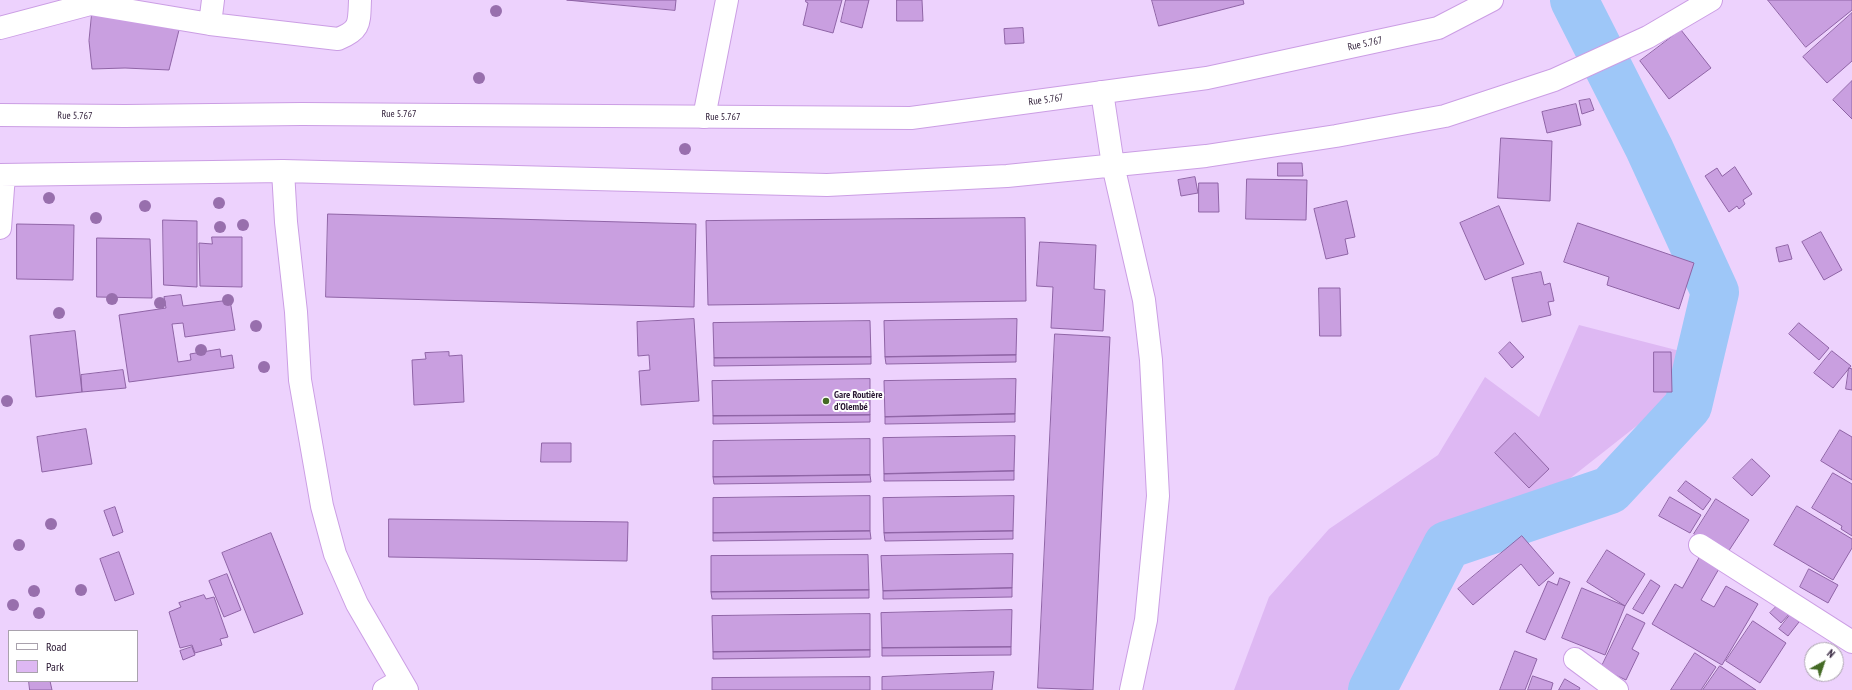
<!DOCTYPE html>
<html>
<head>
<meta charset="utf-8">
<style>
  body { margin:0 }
  #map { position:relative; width:1852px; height:690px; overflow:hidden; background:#edd2fd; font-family:"PT Sans Narrow",sans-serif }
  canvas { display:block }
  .legend { position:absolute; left:8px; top:630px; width:130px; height:52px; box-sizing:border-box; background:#fff; border:1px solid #a9a2ad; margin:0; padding:5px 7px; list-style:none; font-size:12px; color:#281631 }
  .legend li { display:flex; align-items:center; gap:8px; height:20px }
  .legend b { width:20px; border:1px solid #a9a2ad }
  .north { position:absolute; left:1804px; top:642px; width:40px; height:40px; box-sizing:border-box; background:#fff; border:1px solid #a9a2ad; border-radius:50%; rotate:40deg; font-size:11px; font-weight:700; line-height:16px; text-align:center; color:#281631 }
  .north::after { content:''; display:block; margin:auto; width:14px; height:18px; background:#446a25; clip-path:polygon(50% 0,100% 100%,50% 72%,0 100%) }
</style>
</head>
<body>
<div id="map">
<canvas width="1852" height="690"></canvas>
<ul class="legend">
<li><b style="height:5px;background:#fff"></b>Road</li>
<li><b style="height:11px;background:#deb8f3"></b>Park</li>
</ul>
<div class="north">N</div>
</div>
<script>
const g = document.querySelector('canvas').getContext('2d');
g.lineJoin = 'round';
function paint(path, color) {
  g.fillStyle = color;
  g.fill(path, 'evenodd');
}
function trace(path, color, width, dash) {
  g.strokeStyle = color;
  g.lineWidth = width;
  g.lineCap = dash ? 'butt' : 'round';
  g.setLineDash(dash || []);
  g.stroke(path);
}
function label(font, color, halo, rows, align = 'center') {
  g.font = font + ' "PT Sans Narrow",sans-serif';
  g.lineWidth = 4;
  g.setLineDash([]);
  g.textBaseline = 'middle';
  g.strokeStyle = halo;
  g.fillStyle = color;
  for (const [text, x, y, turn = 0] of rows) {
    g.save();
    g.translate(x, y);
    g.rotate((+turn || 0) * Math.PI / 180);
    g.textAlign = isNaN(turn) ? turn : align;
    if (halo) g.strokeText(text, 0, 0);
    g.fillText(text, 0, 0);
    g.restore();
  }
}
const green = new Path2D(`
  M 1579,325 L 1719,361 L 1398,614 L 1373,690 L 1234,690 L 1269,597 L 1329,529 L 1438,455 L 1485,377 L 1539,417 Z`);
const river = new Path2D(`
  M 1372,690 L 1447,545 L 1610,490 L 1688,406 L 1715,292 L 1649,148 L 1574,0`);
const building = new Path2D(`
  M 567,0 L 676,0 L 675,10 Z
  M 806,0 L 842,0 L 833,33 L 803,25 L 808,3 L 806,2 Z
  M 846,0 L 869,0 L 862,28 L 841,22 Z
  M 897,0 L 922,0 L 923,21 L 897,21 Z
  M 1152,0 L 1243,0 L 1244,4 L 1159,26 Z
  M 1768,0 L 1852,0 L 1852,10 L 1806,47 Z
  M 1852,13 L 1852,61 L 1827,83 L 1803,57 Z
  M 92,14 L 179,30 L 169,70 L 125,68 L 92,69 L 89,41 Z
  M 1023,28 L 1024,43 L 1005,44 L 1004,29 Z
  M 1681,30 L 1711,68 L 1669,99 L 1640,61 Z
  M 1852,81 L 1852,119 L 1833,100 Z
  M 1590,99 L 1594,110 L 1582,114 L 1579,101 Z
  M 1576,104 L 1581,125 L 1547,133 L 1542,112 Z
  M 1501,138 L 1552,141 L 1550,201 L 1498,198 Z
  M 1278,163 L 1302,163 L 1303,176 L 1278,176 Z
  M 1735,167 L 1752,194 L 1743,200 L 1745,204 L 1739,209 L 1737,206 L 1729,212 L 1705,176 L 1717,168 L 1722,176 Z
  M 1195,177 L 1198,193 L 1181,196 L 1178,180 Z
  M 1247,179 L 1307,180 L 1306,220 L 1246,219 Z
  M 1199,183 L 1218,183 L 1219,212 L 1199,212 Z
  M 1347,201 L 1355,237 L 1345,239 L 1348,254 L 1326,259 L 1314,209 Z
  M 1499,206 L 1524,264 L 1485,280 L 1460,223 Z
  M 328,214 L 696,224 L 694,307 L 326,297 Z
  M 1025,218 L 1026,301 L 708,305 L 706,221 Z
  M 163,220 L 197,221 L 197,287 L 164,285 Z
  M 1578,223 L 1694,263 L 1679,309 L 1607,285 L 1609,277 L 1564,262 Z
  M 17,224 L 74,225 L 73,280 L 17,279 Z
  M 1821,232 L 1842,270 L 1824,280 L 1802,242 Z
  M 212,237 L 242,237 L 242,287 L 200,286 L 199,243 L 212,244 Z
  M 97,238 L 150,239 L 152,298 L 97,297 Z
  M 1040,242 L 1096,245 L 1094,289 L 1105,290 L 1103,331 L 1051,328 L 1053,287 L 1037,286 Z
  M 1788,245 L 1792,259 L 1779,262 L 1776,248 Z
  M 1541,272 L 1544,285 L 1550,283 L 1554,301 L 1548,302 L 1551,315 L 1522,322 L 1512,278 Z
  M 1319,288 L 1340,288 L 1341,336 L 1320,336 Z
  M 181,295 L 183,306 L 230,300 L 235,330 L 185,337 L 183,323 L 172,324 L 178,362 L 191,360 L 190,354 L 220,349 L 221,357 L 232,355 L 234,368 L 129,382 L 119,315 L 166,308 L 164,297 Z
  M 694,319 L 699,401 L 641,405 L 639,371 L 650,370 L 649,355 L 638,356 L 637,322 Z
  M 1017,319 L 1016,355 L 885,357 L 884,321 Z
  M 870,321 L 871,357 L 714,358 L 713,323 Z
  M 1799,323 L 1829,348 L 1819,360 L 1789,334 Z
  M 75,331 L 82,392 L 36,397 L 30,336 Z
  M 1055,334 L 1110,337 L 1093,690 L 1038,688 Z
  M 1510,342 L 1524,357 L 1512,368 L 1499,353 Z
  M 1832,351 L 1851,366 L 1833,388 L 1814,373 Z
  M 449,352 L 449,356 L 462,355 L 464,402 L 414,405 L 412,360 L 426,359 L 425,353 Z
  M 1654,352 L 1671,352 L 1672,392 L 1654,392 Z
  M 1016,355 L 1016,362 L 886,364 L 885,357 Z
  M 871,357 L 871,364 L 714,366 L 714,358 Z
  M 1849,368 L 1852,369 L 1852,390 L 1846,389 Z
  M 123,370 L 126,388 L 82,392 L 81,375 Z
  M 870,379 L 870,415 L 713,416 L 712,381 Z
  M 1016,379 L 1015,414 L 885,417 L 884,381 Z
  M 1015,414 L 1015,422 L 885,424 L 885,417 Z
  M 870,415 L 870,422 L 713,424 L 713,416 Z
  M 86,429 L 92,464 L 42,472 L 37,437 Z
  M 1840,430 L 1852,437 L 1852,480 L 1821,461 Z
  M 1515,433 L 1549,469 L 1529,488 L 1495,453 Z
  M 1015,436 L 1014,471 L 884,474 L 883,438 Z
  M 870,439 L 870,475 L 713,477 L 713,441 Z
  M 542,443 L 571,443 L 571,462 L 541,462 Z
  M 1752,459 L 1770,476 L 1752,496 L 1733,478 Z
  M 1014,471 L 1014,480 L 884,481 L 884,474 Z
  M 1833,473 L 1852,484 L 1852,536 L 1841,529 L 1842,526 L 1812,508 Z
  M 870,475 L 871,482 L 714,484 L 713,477 Z
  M 1686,481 L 1711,499 L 1703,510 L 1678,491 Z
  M 870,496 L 870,531 L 713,533 L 713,498 Z
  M 1014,496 L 1013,531 L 884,533 L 883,498 Z
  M 1670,497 L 1701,515 L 1690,533 L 1659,516 Z
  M 1716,499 L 1749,520 L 1726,555 L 1694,534 Z
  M 1797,506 L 1852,539 L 1852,548 L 1833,580 L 1774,545 Z
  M 115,507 L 123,532 L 113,536 L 104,511 Z
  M 389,519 L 628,522 L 627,561 L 389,557 Z
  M 870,531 L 871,539 L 713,541 L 713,533 Z
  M 1013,531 L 1013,539 L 885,541 L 884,533 Z
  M 271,533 L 303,614 L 254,633 L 222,553 Z
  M 1522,536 L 1554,573 L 1539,586 L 1521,564 L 1473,605 L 1458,589 Z
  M 1607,550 L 1645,574 L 1625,606 L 1587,582 Z
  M 119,552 L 134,594 L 115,601 L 100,559 Z
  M 1013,554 L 1012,588 L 883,591 L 881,556 Z
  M 868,555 L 869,590 L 711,592 L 711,556 Z
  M 1701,555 L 1720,567 L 1701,600 L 1714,607 L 1726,586 L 1758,604 L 1722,665 L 1652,624 L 1675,584 L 1682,588 Z
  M 1809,569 L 1838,585 L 1828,603 L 1800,587 Z
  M 227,574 L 241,610 L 224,617 L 209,581 Z
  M 1560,578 L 1570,582 L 1545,640 L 1526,632 L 1548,581 L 1557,585 Z
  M 1651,580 L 1660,586 L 1643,614 L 1633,609 Z
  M 1012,588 L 1012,597 L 883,599 L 883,591 Z
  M 1582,588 L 1625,606 L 1605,655 L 1562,638 Z
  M 869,590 L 869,598 L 712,599 L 711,592 Z
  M 204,595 L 206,599 L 214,597 L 228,637 L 220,639 L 222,645 L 195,653 L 192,645 L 180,648 L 169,612 L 181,607 L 179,603 Z
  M 1781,602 L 1791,612 L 1781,623 L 1770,613 Z
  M 1012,610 L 1011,647 L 882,648 L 881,613 Z
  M 870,614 L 870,650 L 713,652 L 712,616 Z
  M 1627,614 L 1645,623 L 1632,649 L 1639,653 L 1626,680 L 1601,668 Z
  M 1790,615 L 1799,622 L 1788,636 L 1779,629 Z
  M 1753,621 L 1786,643 L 1760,683 L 1726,661 Z
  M 192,647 L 195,655 L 183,660 L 180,651 Z
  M 1011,647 L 1011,655 L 882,656 L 882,648 Z
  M 870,650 L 870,657 L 713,659 L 713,652 Z
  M 1515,651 L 1537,659 L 1525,690 L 1500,690 Z
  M 1695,653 L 1716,667 L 1701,690 L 1671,690 Z
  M 1720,666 L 1756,690 L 1703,690 Z
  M 994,672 L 992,690 L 882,690 L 882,677 Z
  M 1533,676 L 1553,683 L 1551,690 L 1528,690 Z
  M 870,677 L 870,690 L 712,690 L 712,678 Z
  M 1565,679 L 1580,688 L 1579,690 L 1559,690 Z
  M 29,681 L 50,681 L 52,690 L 30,690 Z`);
const street = new Path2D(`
  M 210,24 L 213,0
  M 0,28 L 90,4 L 210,24 L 338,39 C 361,30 359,23 360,0
  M 1102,92 L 1113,165 L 1144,300 L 1151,360 L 1158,496 L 1146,620 L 1131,690
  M 704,117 L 727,0
  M 283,171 L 827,185 L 1007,176 L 1206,156 L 1336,136 L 1445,116 L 1554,80 L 1648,37 L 1711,0
  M 0,175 L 283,171 L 286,222 L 296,312 L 300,380 L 322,506 L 335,554 L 357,604 L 407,690
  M 0,228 L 4,175
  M 1700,545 L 1852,642
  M 1575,659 L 1617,690
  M 384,690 L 401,680`);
const highway = new Path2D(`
  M 0,115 L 125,116 L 302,114 L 911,118 L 1207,78 L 1438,28 L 1492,0`);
const trees = [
  [496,11],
  [479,78],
  [685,149],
  [49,198],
  [219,203],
  [145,206],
  [96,218],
  [243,225],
  [220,227],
  [112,299],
  [228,300],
  [160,303],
  [59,313],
  [256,326],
  [201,350],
  [264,367],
  [7,401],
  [51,524],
  [19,545],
  [81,590],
  [34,591],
  [13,605],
  [39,613]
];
const markers = [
  [826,401,4,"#446a25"]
];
const streetNames = [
  ["Rue 5.767",1365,44,-12],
  ["Rue 5.767",1046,100,-8],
  ["Rue 5.767",399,114],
  ["Rue 5.767",75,116,1],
  ["Rue 5.767",723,117]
];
const poiNames = [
  ["Gare Routière",834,395],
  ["d'Olembé",834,407]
];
paint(green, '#deb8f3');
trace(river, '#9ec7f8', 48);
paint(building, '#c99fe0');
trace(building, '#8f64a6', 1);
trace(street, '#cb9ee4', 24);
trace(highway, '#cb9ee4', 24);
trace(street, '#fff', 22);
trace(highway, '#fff', 22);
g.fillStyle = '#986fad';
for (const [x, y] of trees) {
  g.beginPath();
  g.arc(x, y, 6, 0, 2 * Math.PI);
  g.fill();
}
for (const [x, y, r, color] of markers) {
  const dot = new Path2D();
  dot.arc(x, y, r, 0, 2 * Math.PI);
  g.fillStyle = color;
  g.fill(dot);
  trace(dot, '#fff', 1.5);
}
label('10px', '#281631', '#fff', streetNames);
label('bold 10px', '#281631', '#fff', poiNames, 'left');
</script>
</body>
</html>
